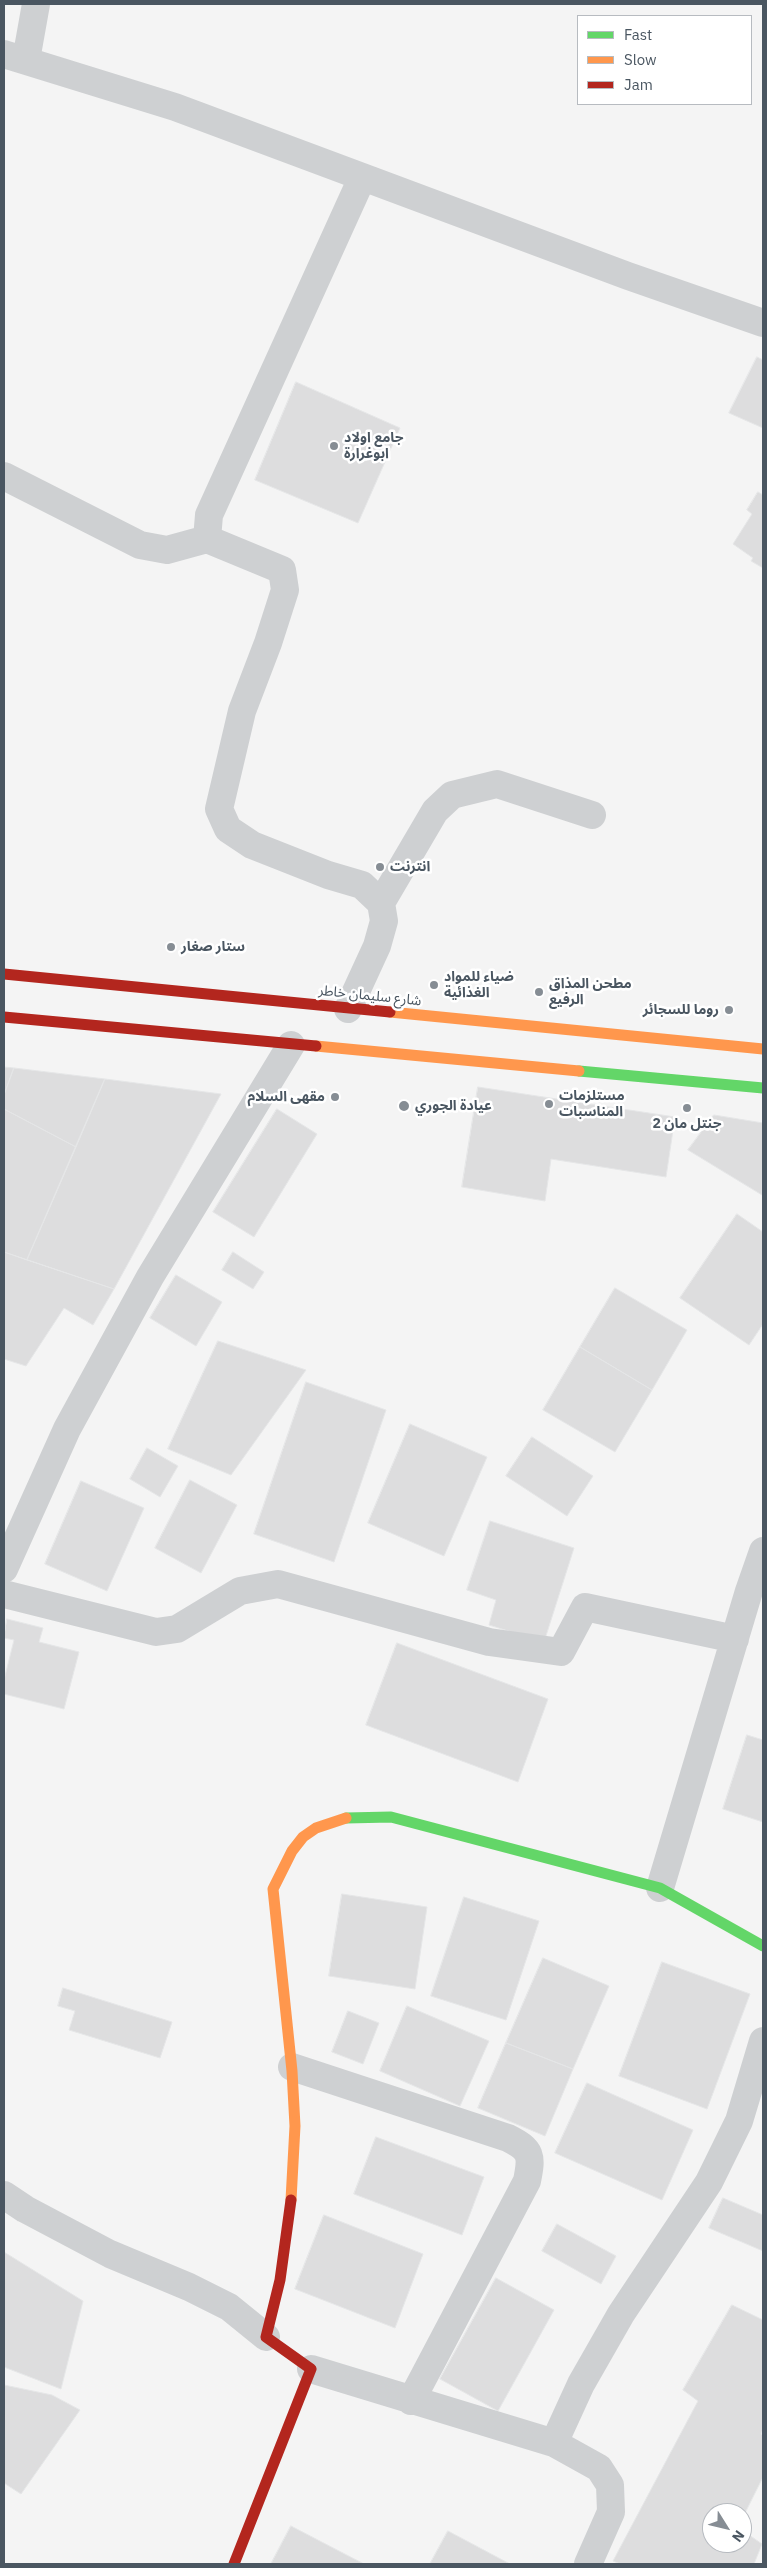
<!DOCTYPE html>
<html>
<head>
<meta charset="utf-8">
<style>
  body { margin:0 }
  #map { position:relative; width:767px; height:2568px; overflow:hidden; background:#f4f4f4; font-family:"IBM Plex Sans",sans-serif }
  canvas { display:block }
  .frame { position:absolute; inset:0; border:5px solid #4a5661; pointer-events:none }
  .legend { position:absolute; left:577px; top:15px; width:175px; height:90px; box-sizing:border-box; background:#fff; border:1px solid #b7bbc0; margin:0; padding:6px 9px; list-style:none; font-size:15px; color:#4a5661 }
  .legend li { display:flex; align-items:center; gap:10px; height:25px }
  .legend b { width:25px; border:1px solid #b7bbc0 }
  .north { position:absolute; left:702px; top:2503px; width:50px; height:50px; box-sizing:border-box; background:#fff; border:1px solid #b7bbc0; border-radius:50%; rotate:126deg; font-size:14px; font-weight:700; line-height:20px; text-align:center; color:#4a5661 }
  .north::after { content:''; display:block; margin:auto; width:18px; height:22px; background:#868d94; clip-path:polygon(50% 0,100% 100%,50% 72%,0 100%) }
</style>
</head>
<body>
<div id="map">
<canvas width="767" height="2568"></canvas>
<div class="frame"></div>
<ul class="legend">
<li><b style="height:6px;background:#63d668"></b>Fast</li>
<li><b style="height:6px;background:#ff974d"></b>Slow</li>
<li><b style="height:6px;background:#b3261e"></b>Jam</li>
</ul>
<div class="north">N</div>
</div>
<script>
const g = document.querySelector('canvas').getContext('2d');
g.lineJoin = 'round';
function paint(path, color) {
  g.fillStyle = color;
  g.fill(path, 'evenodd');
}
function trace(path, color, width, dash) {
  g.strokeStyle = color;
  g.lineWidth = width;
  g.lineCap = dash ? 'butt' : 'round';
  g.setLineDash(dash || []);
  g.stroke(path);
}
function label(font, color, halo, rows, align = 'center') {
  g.font = font + ' "IBM Plex Sans","Noto Sans Arabic",sans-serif';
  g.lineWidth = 5;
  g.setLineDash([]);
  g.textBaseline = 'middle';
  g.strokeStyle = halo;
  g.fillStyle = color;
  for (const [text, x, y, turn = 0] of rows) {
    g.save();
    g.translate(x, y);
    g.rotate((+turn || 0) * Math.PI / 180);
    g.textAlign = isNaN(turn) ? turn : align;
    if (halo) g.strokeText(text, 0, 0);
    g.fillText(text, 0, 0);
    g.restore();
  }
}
const building = new Path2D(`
  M 757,357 L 763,360 L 763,428 L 729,413 Z
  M 296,382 L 400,428 L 358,523 L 255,480 Z
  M 758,492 L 763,495 L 763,568 L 751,561 L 753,558 L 733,544 L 752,514 L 747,510 Z
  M 4,1067 L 14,1068 L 4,1095 Z
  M 14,1068 L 105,1079 L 76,1147 L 4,1109 L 4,1095 Z
  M 105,1079 L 221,1094 L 114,1289 L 27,1260 Z
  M 478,1087 L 675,1117 L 666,1177 L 551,1159 L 545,1201 L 462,1187 Z
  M 4,1109 L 76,1147 L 27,1260 L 4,1252 Z
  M 277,1109 L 317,1134 L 254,1237 L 213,1212 Z
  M 714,1115 L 763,1123 L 762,1195 L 688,1150 Z
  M 737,1214 L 763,1232 L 763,1324 L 749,1345 L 680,1298 Z
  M 4,1252 L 114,1289 L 93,1325 L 64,1308 L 26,1366 L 4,1359 Z
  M 233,1252 L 264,1272 L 253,1289 L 222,1270 Z
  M 176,1275 L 222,1302 L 196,1346 L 150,1318 Z
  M 615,1288 L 687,1330 L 652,1390 L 580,1347 Z
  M 218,1341 L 306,1370 L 231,1475 L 168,1449 Z
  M 580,1347 L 652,1390 L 615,1452 L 543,1410 Z
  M 306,1382 L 386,1410 L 334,1562 L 254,1534 Z
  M 410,1424 L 487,1457 L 444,1556 L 368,1523 Z
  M 532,1437 L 593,1476 L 567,1516 L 506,1476 Z
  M 147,1448 L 178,1466 L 160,1497 L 130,1479 Z
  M 190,1480 L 237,1505 L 201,1573 L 155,1548 Z
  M 81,1481 L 144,1508 L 107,1591 L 45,1564 Z
  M 490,1521 L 574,1548 L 544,1642 L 489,1625 L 496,1600 L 467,1590 Z
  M 7,1619 L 43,1628 L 39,1642 L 79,1652 L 64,1709 L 4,1694 L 4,1680 L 14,1640 L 4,1638 Z
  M 397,1643 L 548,1699 L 518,1782 L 366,1725 Z
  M 747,1735 L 763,1740 L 763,1822 L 723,1809 Z
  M 342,1894 L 427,1907 L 415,1989 L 329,1976 Z
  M 464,1897 L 539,1921 L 506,2020 L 431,1996 Z
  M 543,1958 L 609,1986 L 573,2069 L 506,2043 Z
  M 662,1962 L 750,1994 L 707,2109 L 619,2076 Z
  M 63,1988 L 172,2022 L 160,2058 L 69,2030 L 75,2011 L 58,2006 Z
  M 407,2006 L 489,2041 L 460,2106 L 380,2071 Z
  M 348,2011 L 379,2023 L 363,2064 L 332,2052 Z
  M 506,2043 L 573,2069 L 545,2136 L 478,2108 Z
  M 587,2083 L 693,2130 L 662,2200 L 555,2153 Z
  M 376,2137 L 484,2177 L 462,2235 L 354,2194 Z
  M 723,2198 L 763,2215 L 763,2251 L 709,2228 Z
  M 324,2215 L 423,2254 L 395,2328 L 295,2289 Z
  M 557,2224 L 616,2256 L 601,2284 L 542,2251 Z
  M 4,2252 L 83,2301 L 61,2389 L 4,2367 Z
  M 496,2278 L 554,2310 L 498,2411 L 440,2379 Z
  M 732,2305 L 763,2320 L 763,2429 L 761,2434 L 763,2436 L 763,2477 L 742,2519 L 742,2513 L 712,2513 L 712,2543 L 742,2543 L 742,2530 L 762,2544 L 754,2564 L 620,2564 L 613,2561 L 698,2401 L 683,2390 Z
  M 4,2385 L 52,2395 L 80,2410 L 21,2494 L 4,2483 Z
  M 291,2526 L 364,2564 L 271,2564 Z
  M 448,2531 L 510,2564 L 430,2564 Z`);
const street = new Path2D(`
  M 4,54 L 175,107 L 628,276 L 763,323
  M 26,60 L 36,4
  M 4,476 L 140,545 L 167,550 L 207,539 L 282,570 L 285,590 L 268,643 L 242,711 L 219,809 L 228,829 L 252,845 L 328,875 L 362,885 L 381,903 L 384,921 L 377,946 L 348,1009
  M 207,539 L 209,515 L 362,178
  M 381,903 L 435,811 L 452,795 L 497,784 L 592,815
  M 4,1569 L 67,1429 L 150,1277 L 291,1045
  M 4,1594 L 156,1632 L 177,1629 L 240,1591 L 278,1584 L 489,1642 L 561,1652 L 585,1607 L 735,1639
  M 660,1888 L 749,1591 L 763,1551
  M 292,2067 L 508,2138 C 532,2150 532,2156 527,2181 L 411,2401
  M 4,2195 L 25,2209 L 110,2254 L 189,2287 L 229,2307 L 266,2337
  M 311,2369 L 554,2443 L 599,2468 L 610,2485 L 611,2512 L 588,2564
  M 554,2443 L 581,2384 L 621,2314 L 709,2182 L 739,2121 L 763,2041`);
const fast = new Path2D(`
  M 579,1071 L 763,1088
  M 346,1818 L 391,1817 L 660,1888 L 763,1946`);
const slow = new Path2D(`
  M 390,1012 L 763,1049
  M 316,1046 L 579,1071
  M 291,2200 L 295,2126 L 292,2071 L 273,1889 L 292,1851 L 303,1837 L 316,1828 L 346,1818`);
const jam = new Path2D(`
  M 4,974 L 390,1012
  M 4,1017 L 316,1046
  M 234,2564 L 311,2369 L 266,2337 L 280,2280 L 291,2200`);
const markers = [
  [334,446,5,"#868d94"],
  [380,867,5,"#868d94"],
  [171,947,5,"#868d94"],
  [434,985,5,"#868d94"],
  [539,992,5,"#868d94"],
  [729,1010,5,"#868d94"],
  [335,1097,5,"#868d94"],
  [549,1104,5,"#868d94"],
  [404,1106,6,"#868d94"],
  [687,1108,5,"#868d94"]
];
const poiNames = [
  ["جامع اولاد",344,438],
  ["ابوغرارة",344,454],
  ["انترنت",390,867],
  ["ستار صغار",181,947],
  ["ضياء للمواد",444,977],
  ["الغذائية",444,993],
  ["مطحن المذاق",549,984],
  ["الرفيع",549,1000],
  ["روما للسجائر",719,1010,"right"],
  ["مستلزمات",559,1096],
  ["المناسبات",559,1112],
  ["مقهى السلام",325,1097,"right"],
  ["عيادة الجوري",415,1106],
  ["جنتل مان 2",687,1124,"center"]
];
const streetNames = [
  ["شارع سليمان خاطر",370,996,6]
];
paint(building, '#ddddde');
trace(building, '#e5e6e7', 1);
trace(street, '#ced0d2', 28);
trace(fast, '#63d668', 11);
trace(slow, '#ff974d', 11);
trace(jam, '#b3261e', 11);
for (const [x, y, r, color] of markers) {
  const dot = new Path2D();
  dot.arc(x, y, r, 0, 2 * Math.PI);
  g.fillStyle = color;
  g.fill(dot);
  trace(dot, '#fff', 2);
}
label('bold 14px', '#4a5661', '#fff', poiNames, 'left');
label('14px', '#4a5661', '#fff', streetNames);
</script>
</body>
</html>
